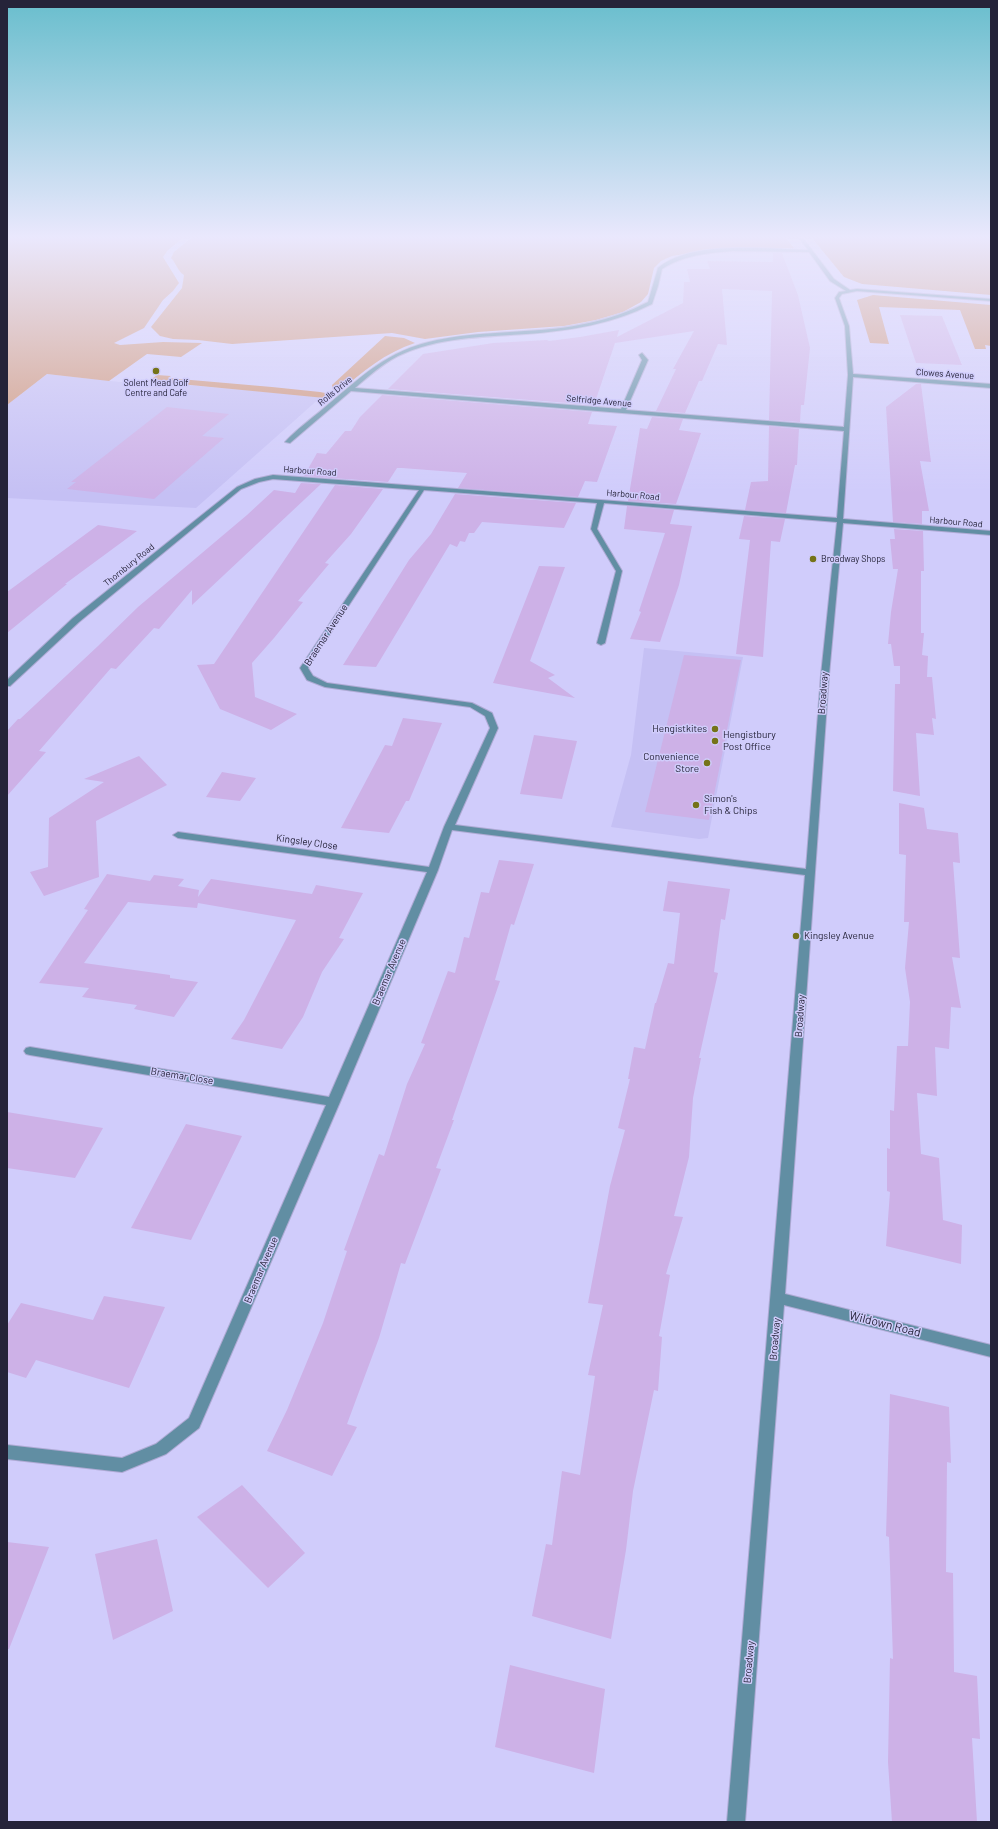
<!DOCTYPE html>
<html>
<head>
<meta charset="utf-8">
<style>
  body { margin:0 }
  #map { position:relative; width:998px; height:1829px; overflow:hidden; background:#d0ccfb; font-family:Barlow,sans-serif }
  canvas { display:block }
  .frame { position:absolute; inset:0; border:8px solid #252339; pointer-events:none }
</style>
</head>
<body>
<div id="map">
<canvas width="998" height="1829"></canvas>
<div class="frame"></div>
</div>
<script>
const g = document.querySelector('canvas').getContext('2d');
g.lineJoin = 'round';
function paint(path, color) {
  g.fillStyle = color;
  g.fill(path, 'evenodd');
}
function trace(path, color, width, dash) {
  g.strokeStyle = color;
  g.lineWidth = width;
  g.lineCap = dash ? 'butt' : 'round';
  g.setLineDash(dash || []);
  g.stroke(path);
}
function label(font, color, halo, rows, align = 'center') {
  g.font = font + ' Barlow,sans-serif';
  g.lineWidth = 3;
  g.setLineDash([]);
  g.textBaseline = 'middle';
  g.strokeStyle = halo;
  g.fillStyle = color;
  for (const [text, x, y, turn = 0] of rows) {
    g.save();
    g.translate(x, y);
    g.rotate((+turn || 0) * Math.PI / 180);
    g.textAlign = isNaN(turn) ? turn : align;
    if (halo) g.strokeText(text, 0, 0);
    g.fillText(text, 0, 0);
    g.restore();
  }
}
const built = new Path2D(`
  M 47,374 L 139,384 L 144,381 L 321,397 L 196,508 L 7,498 L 7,405 Z
  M 644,648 L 743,657 L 708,838 L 699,839 L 611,827 L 631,755 Z`);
const green = new Path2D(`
  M 7,238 L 183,238 L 168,250 L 163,257 L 179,283 L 173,291 L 163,300 L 144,328 L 114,343 L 120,345 L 163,342 L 202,343 L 181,357 L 147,354 L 109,381 L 47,374 L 7,405 Z
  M 191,238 L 786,238 L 794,248 L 717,249 L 672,256 L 661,261 L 654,268 L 648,294 L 641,302 L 623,312 L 596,320 L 564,326 L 478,332 L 425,339 L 392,333 L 232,344 L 198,340 L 173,339 L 160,336 L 151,327 L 182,288 L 184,275 C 178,272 176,263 171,258 L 174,252 Z
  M 812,238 L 991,238 L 991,295 L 862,284 L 844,277 Z
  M 873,295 L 991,305 L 991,346 L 985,345 L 986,349 L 975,349 L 960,310 L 879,307 L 889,344 L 870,343 L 857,300 Z
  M 385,336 L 404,338 L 415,343 C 385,353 363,371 339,392 L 333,390 L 332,385 Z
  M 157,375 L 171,376 L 168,378 L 272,387 L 320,392 L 336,395 L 325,398 L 149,381 Z`);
const building = new Path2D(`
  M 773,253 L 782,253 L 798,295 L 810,348 L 804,405 L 801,405 L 800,422 L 769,420 L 772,291 L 722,289 L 727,345 L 718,344 L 702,381 L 699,381 L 685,413 L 656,411 L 676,369 L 673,369 L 694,331 L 615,343 L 594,405 L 388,389 L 423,354 L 493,343 L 547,340 L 549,341 L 580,337 L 619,330 L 617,337 L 683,303 L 684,282 L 690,282 L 687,269 L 710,269 L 707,261 L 773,262 Z
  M 900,315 L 942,316 L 962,365 L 916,363 Z
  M 916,384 L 921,384 L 931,462 L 920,461 L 929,511 L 922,511 L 922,524 L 893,522 L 886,407 Z
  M 382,395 L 592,412 L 588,424 L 617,426 L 597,482 L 585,481 L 578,497 L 458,488 L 467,473 L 402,468 L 397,468 L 388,482 L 304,476 L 317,453 L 326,454 L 345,431 L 351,431 L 360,417 Z
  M 167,407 L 229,414 L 202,436 L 224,438 L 154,499 L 67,489 L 76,482 L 71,482 Z
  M 652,417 L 683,419 L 679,430 L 701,433 L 676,504 L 628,501 L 640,428 L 647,429 Z
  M 769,426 L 799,429 L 797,465 L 795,465 L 786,513 L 745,510 L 751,482 L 768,481 Z
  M 301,483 L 321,484 L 192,605 L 192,590 L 159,629 L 154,628 L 116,669 L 111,668 L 39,751 L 46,752 L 7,796 L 7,731 L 18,719 L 20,719 L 98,646 L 138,607 L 247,515 L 274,490 L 295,493 Z
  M 335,485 L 383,489 L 351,534 L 325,563 L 329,564 L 298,601 L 303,602 L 274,638 L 252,663 L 255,697 L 297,714 L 271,730 L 220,709 L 197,665 L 214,664 Z
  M 455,494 L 576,503 L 564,528 L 482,522 L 474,533 L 469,533 L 465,542 L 460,541 L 457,547 L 450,544 L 376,667 L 343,665 L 409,560 L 431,534 Z
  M 627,506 L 674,510 L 670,524 L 692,526 L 679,585 L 660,642 L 630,639 L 641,612 L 639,611 L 665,533 L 624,529 Z
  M 744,516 L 785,519 L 780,542 L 771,541 L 763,657 L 736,654 L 750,540 L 739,539 Z
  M 98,525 L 137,531 L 65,584 L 67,584 L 7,633 L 7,592 Z
  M 894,529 L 923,531 L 924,571 L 921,571 L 921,633 L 924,633 L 922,655 L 928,656 L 927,677 L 932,677 L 936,719 L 932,718 L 934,735 L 916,733 L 920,796 L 893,791 L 895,684 L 900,684 L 900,666 L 894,666 L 891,644 L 888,644 L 891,612 L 898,569 L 893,569 L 890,539 L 895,539 Z
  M 539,566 L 565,567 L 530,661 L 555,675 L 548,678 L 575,698 L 493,683 Z
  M 684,655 L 741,660 L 709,820 L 645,812 Z
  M 403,718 L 442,723 L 409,801 L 406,801 L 389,833 L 341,828 L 385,745 L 392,746 Z
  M 534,735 L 577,741 L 562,799 L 520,794 Z
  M 139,756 L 167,785 L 96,821 L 99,877 L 44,896 L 30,872 L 48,867 L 49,818 L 104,782 L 84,779 Z
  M 222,772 L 256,778 L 240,801 L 206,797 Z
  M 899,803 L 924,808 L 927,829 L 958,833 L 960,863 L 953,862 L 960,958 L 952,957 L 961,1008 L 951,1007 L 949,1049 L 935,1047 L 937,1096 L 917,1093 L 921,1154 L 939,1158 L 943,1220 L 962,1225 L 961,1264 L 886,1246 L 890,1192 L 887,1191 L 887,1148 L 890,1149 L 890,1110 L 894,1111 L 897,1046 L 908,1046 L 910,1002 L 905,968 L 909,922 L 904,922 L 906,855 L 899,854 Z
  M 499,860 L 534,864 L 514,925 L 511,924 L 495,980 L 500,981 L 452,1120 L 454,1120 L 436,1168 L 441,1169 L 405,1264 L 401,1263 L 379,1338 L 347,1424 L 357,1427 L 332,1476 L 267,1451 L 287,1410 L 323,1323 L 347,1251 L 344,1250 L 379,1154 L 384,1156 L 407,1084 L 425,1044 L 421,1043 L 448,971 L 455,973 L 464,937 L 469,938 L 481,892 L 489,893 Z
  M 107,874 L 150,881 L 154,875 L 184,879 L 178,886 L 199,890 L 198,897 L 211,879 L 312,894 L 316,885 L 363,893 L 339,938 L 344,939 L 322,972 L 303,1017 L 282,1049 L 231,1039 L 244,1020 L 296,920 L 198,903 L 197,908 L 128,902 L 84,963 L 170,975 L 170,978 L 198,982 L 174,1017 L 134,1009 L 137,1005 L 82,997 L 89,988 L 39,983 L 88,910 L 84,909 Z
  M 668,881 L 730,889 L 725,920 L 721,919 L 714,972 L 718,973 L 699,1058 L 701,1058 L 693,1098 L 689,1157 L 674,1216 L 683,1217 L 666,1274 L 670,1275 L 659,1336 L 662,1337 L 658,1391 L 654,1390 L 633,1491 L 626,1550 L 611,1639 L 532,1616 L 546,1544 L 552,1545 L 562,1471 L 580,1475 L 595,1376 L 588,1375 L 603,1305 L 588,1303 L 610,1186 L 625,1130 L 618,1128 L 630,1079 L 628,1079 L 634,1047 L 645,1049 L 655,1003 L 656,1003 L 668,963 L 674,964 L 680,913 L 663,911 Z
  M 7,1112 L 103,1128 L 75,1178 L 7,1168 Z
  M 186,1124 L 242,1136 L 191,1240 L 131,1228 Z
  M 104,1296 L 165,1307 L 129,1388 L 36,1360 L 26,1378 L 7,1372 L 7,1325 L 21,1303 L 93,1320 Z
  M 890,1394 L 949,1407 L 951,1463 L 947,1462 L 946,1572 L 953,1573 L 954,1672 L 977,1676 L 980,1739 L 972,1738 L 977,1822 L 892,1822 L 888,1762 L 890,1658 L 893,1659 L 889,1537 L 886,1536 Z
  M 242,1485 L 305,1553 L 268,1588 L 197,1517 Z
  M 157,1539 L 173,1611 L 113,1640 L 95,1554 Z
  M 7,1542 L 49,1547 L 9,1649 L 7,1649 Z
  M 510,1665 L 605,1689 L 594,1773 L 495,1747 Z`);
const street = new Path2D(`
  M 799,238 L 803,238 L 834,279 L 850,290 L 857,289 L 991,299 L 991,301 L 857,291 L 842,294 L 839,298 L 849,326 L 853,374 L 991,384 L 991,388 L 853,377 L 843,519 L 991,531 L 991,535 L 843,523 L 829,675 L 785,1294 L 991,1345 L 991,1357 L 784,1305 L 745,1822 L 727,1822 L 805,875 L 452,830 L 438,870 L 340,1102 L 199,1428 L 166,1454 L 122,1472 L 7,1459 L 7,1445 L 122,1458 L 156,1444 L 189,1418 L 326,1105 L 30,1055 L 26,1054 L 24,1051 L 26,1048 L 30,1047 L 329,1097 L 427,872 L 178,838 L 173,835 L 178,832 L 429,867 L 444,827 L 490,728 L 485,716 L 470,707 L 325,687 L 307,680 L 300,668 L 419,490 L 273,479 L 259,482 L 241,489 L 79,622 L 10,686 L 7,686 L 7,680 L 73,618 L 237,487 L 255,479 L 273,475 L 837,518 L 844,431 L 351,391 L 290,443 L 285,442 C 296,430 311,419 324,408 C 363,376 385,351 437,340 C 466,334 495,333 525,331 C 568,329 609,322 648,302 L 658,268 C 691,240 766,249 808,250 ZM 733,251 L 809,252 L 830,281 L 846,291 L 839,292 L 835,298 L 845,326 L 848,375 L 844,427 L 626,410 L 648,360 L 642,353 L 639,355 L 642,360 L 621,409 L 355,388 C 369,376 382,364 398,356 C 438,337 483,337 526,334 C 570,331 612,324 652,304 L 658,286 L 662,269 C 684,255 707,253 733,251 ZM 424,490 L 597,503 L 591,529 L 616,571 L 597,643 L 601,645 L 605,643 L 622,571 L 597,529 L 604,503 L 837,522 L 821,675 L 806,869 L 455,825 L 498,728 L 492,713 L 472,703 L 327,683 L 313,676 L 308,668 Z`);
const markers = [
  [156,371,4,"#757318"],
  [813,559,4,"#757318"],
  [715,729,4,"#757318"],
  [715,741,4,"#757318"],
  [707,763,4,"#757318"],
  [696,805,4,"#757318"],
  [796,936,4,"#757318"]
];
const farStreetnames = [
  ["Clowes Avenue",945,374,4],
  ["Rolls Drive",335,391,-39],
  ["Selfridge Avenue",599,401,5],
  ["Harbour Road",310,471,4],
  ["Harbour Road",633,495,5],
  ["Harbour Road",956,522,5],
  ["Thornbury Road",129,565,-39]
];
const farPoinames = [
  ["Solent Mead Golf",156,383],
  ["Centre and Cafe",156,393],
  ["Broadway Shops",821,559,"left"]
];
const streetNames = [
  ["Braemar Avenue",326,635,-57],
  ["Broadway",823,693,-86],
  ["Kingsley Close",307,842,8],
  ["Braemar Avenue",389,972,-67],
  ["Broadway",800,1016,-86],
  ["Braemar Close",182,1076,9],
  ["Braemar Avenue",261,1270,-67],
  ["Broadway",775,1339,-85],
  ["Broadway",749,1662,-85]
];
const poiNames = [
  ["Hengistkites",707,729,"right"],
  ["Hengistbury",723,735],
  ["Post Office",723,747],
  ["Convenience",699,757,"right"],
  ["Store",699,769,"right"],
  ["Simon's",704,799],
  ["Fish & Chips",704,811],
  ["Kingsley Avenue",804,936]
];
const nearStreetnames = [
  ["Wildown Road",885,1324,14]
];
paint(built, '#c5c0f4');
paint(green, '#d09779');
paint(building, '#cdb1e7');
trace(street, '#aeaad4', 2);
paint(street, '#618ea3');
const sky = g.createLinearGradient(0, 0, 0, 494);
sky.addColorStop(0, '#69becd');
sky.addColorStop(0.48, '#eae8fd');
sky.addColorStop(1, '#eae8fd00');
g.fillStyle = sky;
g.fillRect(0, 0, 998, 494);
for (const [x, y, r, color] of markers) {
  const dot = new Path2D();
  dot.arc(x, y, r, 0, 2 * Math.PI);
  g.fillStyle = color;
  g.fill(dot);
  trace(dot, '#d0ccfb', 1.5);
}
label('9px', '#252339', '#d0ccfb', farStreetnames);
label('9px', '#252339', '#d0ccfb', farPoinames);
label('10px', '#252339', '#d0ccfb', streetNames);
label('10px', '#252339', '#d0ccfb', poiNames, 'left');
label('12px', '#252339', '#d0ccfb', nearStreetnames);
</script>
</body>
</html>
